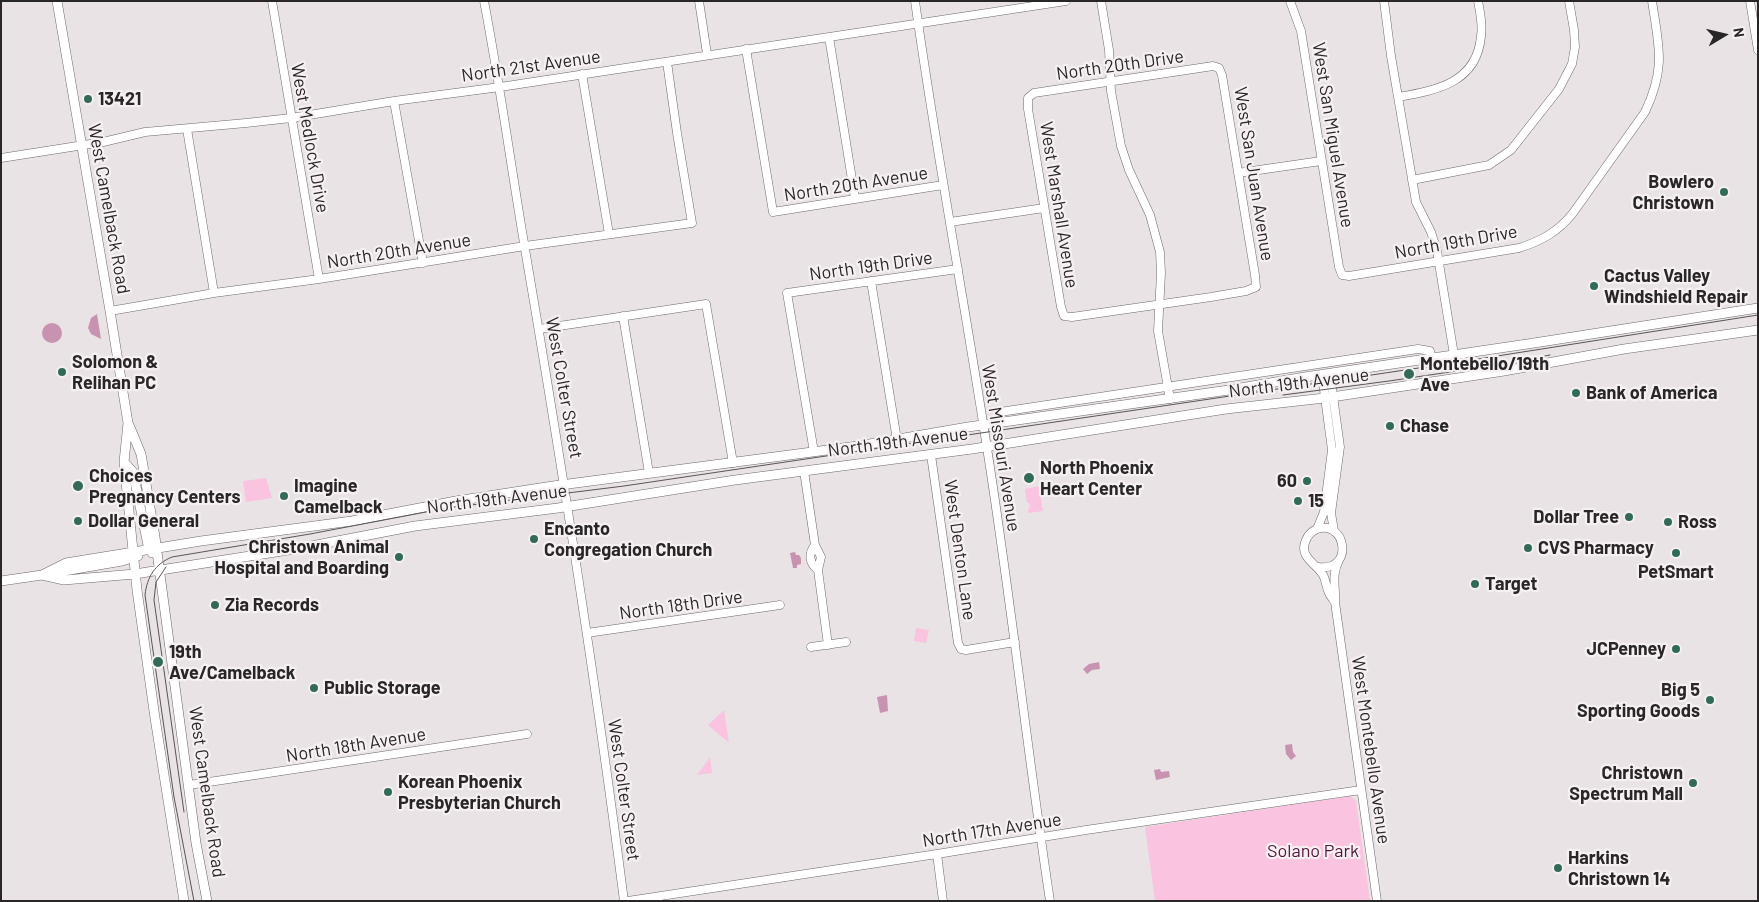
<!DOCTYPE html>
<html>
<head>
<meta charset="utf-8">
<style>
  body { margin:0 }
  #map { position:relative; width:1759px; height:902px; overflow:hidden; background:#e9e3e6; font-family:Barlow,sans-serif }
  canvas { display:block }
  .frame { position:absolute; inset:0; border:2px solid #282627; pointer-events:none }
  .north { position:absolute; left:1699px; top:10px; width:50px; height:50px; -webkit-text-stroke:4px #f6f0f3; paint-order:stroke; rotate:81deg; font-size:14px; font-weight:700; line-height:20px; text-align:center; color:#282627 }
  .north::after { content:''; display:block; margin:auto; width:18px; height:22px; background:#282627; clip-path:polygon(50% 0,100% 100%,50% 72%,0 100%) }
</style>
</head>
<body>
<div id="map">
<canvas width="1759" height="902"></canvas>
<div class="frame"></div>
<div class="north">N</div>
</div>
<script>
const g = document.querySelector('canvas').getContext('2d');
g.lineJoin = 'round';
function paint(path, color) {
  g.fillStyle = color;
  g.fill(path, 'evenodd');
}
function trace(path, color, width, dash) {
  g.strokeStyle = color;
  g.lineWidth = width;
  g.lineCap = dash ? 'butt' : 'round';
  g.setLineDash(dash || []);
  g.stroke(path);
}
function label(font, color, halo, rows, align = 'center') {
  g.font = font + ' Barlow,sans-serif';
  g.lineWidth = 4.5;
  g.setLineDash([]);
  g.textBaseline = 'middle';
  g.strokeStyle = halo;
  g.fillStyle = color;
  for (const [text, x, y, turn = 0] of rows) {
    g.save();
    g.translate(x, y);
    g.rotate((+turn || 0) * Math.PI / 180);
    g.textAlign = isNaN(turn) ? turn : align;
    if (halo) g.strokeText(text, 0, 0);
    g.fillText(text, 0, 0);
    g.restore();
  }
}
const green = new Path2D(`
  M 266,478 L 272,498 L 246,502 L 243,481 Z
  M 1039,486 L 1043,511 L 1028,513 L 1028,509 L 1030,508 L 1029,503 L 1027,503 L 1025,489 Z
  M 916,628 L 929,630 L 926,643 L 914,641 Z
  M 724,710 L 729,743 L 708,725 Z
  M 710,757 L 712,773 L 697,775 Z
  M 1351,796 L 1356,801 L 1370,901 L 1155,901 L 1145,827 Z`);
const water = new Path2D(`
  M 97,314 L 101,339 L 91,334 L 88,328 L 91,318 Z
  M42 333a10 10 0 1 1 20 0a10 10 0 1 1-20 0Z
  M 795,552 L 796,555 L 799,555 L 801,558 L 801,564 L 797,565 L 797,568 L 793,568 L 790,553 Z
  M 1099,662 L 1100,669 L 1092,670 L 1087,674 L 1083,669 L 1089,664 Z
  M 887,695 L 888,711 L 880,713 L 877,697 Z
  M 1292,744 L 1293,752 L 1296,756 L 1291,760 L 1286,754 L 1285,745 Z
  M 1160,769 L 1161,772 L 1169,771 L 1170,777 L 1156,780 L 1154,770 Z`);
const minor = new Path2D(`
  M 272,1 L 319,279
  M 484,1 C 500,84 511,167 525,249 C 562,466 596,683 624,901
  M 699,1 L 707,54
  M 915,1 C 936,151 964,299 987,448 C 1011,599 1027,750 1050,901
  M 1101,1 L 1109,50 L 1111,91 L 1121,146 L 1129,170 L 1150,215 L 1160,252 L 1161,273 L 1158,331 L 1170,399
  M 1290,1 L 1301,31 L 1339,267 L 1342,275 L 1349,276 L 1519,248 C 1541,241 1558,232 1573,213 L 1645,112 C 1666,68 1659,47 1652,1
  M 1384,1 L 1391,56 L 1416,202 L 1431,232 L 1437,251 L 1454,355
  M 1750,1 L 1758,50
  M 829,37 L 855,198
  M 746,49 L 773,212 L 943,185
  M 1213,66 L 1219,68 L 1222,75 L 1255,275 L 1256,287 L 1246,291 L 1211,297 L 1072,317 L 1064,316 L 1061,307 L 1028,109 L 1028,98 L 1034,93 Z
  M 582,74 L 609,234
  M 1398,97 C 1437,90 1477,83 1481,36 C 1483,25 1480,12 1478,1
  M 394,101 L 423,263
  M 187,129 L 214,293
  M 1,158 L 103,142 L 145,132 L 246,123 L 291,118 L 394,101 L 500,87 L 1066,1
  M 1238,173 L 1321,161
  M 1412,180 L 1489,165 L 1511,150 L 1559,89 L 1572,64 L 1575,47 L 1574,30 L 1569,1
  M 950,222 L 1044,208
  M 871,281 L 897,440
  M 110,311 L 214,293 L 319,279 L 525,246 L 692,223 L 677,133 L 667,62
  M 623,316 L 649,473
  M 539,329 L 706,304 L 733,463
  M 1330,374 L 1340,447 L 1331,513 L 1334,531
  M 1000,412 L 1418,349 L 1430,351 L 1432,359
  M 814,452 L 787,293 L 958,269
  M 931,455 L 958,643 L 961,649 L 966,650 L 1015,642
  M 804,471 L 815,545 L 821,557 L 818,570 L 828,645
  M 1317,529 L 1324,512 L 1332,450 L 1322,375
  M 815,545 C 808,554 809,563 818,570
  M 1339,560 C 1331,576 1336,586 1335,602 L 1377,901
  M 1318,567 C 1355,572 1346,519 1317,529 C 1312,531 1308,535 1306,540 C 1298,557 1316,563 1323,575 C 1326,580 1326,587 1329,593 C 1330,596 1333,599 1335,602
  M 587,633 L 780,605
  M 811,647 L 846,642
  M 189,785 L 527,734
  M 937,854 L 943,901
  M 628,901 L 937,854 L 1086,830 L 1361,790`);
const major = new Path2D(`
  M 57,1 L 110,311 L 128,423 L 124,462 L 137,590 L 155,718 L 184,901
  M 129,425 L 141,454 L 155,537 L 196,843 L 207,901
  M 124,462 L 133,472 L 148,545 L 152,553
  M 52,573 L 122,561 L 138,556
  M 42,575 L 66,563 L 201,541 L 352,521 L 456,501 L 553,486 L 858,446 L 968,427 L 1229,390 L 1305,377 L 1534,343 L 1758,308
  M 1,581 L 42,575 L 64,580 L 135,574 L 301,548 L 415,526 L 558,508 L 735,480 L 972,449 L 1226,409 L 1325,398 L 1504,371 L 1624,349 L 1758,330`);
const tram = new Path2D(`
  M 1283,395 L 1389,381 L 1504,364 L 1550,355
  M 166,567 L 156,582 L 154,600 L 184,812
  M 194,901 L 174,797 L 145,595 C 147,577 155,564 172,557 L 310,534 L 447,508 L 624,486 L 1459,362 L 1758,315`);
const markers = [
  [88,99,5,"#316b55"],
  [1724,192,5,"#316b55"],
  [1594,286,5,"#316b55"],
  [62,372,5,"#316b55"],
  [1409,374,6,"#316b55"],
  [1576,393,5,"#316b55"],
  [1390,426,5,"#316b55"],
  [1029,478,6,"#316b55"],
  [1307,481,5,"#316b55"],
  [78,486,6,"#316b55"],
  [284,496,5,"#316b55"],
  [1298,501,5,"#316b55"],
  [1629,517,5,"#316b55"],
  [78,521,5,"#316b55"],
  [1668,522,5,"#316b55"],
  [534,539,5,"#316b55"],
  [1528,548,5,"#316b55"],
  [1676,553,5,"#316b55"],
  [399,557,5,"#316b55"],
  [1475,584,5,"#316b55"],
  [215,605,5,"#316b55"],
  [1676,649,5,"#316b55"],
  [158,662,6,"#316b55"],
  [314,688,5,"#316b55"],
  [1710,700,5,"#316b55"],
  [1693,783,5,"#316b55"],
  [388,792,5,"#316b55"],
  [1558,868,5,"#316b55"]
];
const streetNames = [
  ["North 20th Drive",1120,65,-8],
  ["North 21st Avenue",531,66,-8],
  ["West San Miguel Avenue",1333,135,81],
  ["West Medlock Drive",310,138,80],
  ["West San Juan Avenue",1254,174,81],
  ["North 20th Avenue",856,184,-9],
  ["West Marshall Avenue",1059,205,81],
  ["West Camelback Road",109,209,80],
  ["North 19th Drive",1456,242,-10],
  ["North 20th Avenue",399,251,-9],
  ["North 19th Drive",871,266,-8],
  ["North 19th Avenue",1299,383,-7],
  ["West Colter Street",564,388,80],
  ["North 19th Avenue",898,442,-7],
  ["West Missouri Avenue",1001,448,81],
  ["North 19th Avenue",497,499,-7],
  ["West Denton Lane",960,550,82],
  ["North 18th Drive",681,605,-8],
  ["North 18th Avenue",356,745,-9],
  ["West Montebello Avenue",1371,750,82],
  ["West Colter Street",624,790,82],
  ["West Camelback Road",207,792,82],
  ["North 17th Avenue",992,830,-9]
];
const poiNames = [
  ["13421",98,99],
  ["Bowlero",1714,182,"right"],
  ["Christown",1714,203,"right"],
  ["Cactus Valley",1604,276],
  ["Windshield Repair",1604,297],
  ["Solomon &",72,362],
  ["Relihan PC",72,383],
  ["Montebello/19th",1420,364],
  ["Ave",1420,385],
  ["Bank of America",1586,393],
  ["Chase",1400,426],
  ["North Phoenix",1040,468],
  ["Heart Center",1040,489],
  ["Choices",89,476],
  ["Pregnancy Centers",89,497],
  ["60",1297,481,"right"],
  ["Imagine",294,486],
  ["Camelback",294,507],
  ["15",1308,501],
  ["Dollar Tree",1619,517,"right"],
  ["Dollar General",88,521],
  ["Ross",1678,522],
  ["Encanto",544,529],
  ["Congregation Church",544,550],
  ["Christown Animal",389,547,"right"],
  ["Hospital and Boarding",389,568,"right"],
  ["CVS Pharmacy",1538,548],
  ["PetSmart",1676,572,"center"],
  ["Target",1485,584],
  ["Zia Records",225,605],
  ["JCPenney",1666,649,"right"],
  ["19th",169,652],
  ["Ave/Camelback",169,673],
  ["Public Storage",324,688],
  ["Big 5",1700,690,"right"],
  ["Sporting Goods",1700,711,"right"],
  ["Christown",1683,773,"right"],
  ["Spectrum Mall",1683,794,"right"],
  ["Korean Phoenix",398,782],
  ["Presbyterian Church",398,803],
  ["Harkins",1568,858],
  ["Christown 14",1568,879]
];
const parkNames = [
  ["Solano Park",1313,851]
];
paint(green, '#fac4e0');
paint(water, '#c893b0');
trace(minor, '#6d686a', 9);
trace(major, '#6d686a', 10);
trace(minor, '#fff', 8);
trace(major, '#fff', 9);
trace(tram, '#585556', 1);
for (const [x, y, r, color] of markers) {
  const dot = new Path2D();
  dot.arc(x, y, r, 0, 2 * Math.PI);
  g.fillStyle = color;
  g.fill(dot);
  trace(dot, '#f6f0f3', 2);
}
label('18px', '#282627', '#f6f0f3', streetNames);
label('bold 18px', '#282627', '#f6f0f3', poiNames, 'left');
label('18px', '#54153d', '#f6f0f3', parkNames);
</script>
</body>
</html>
